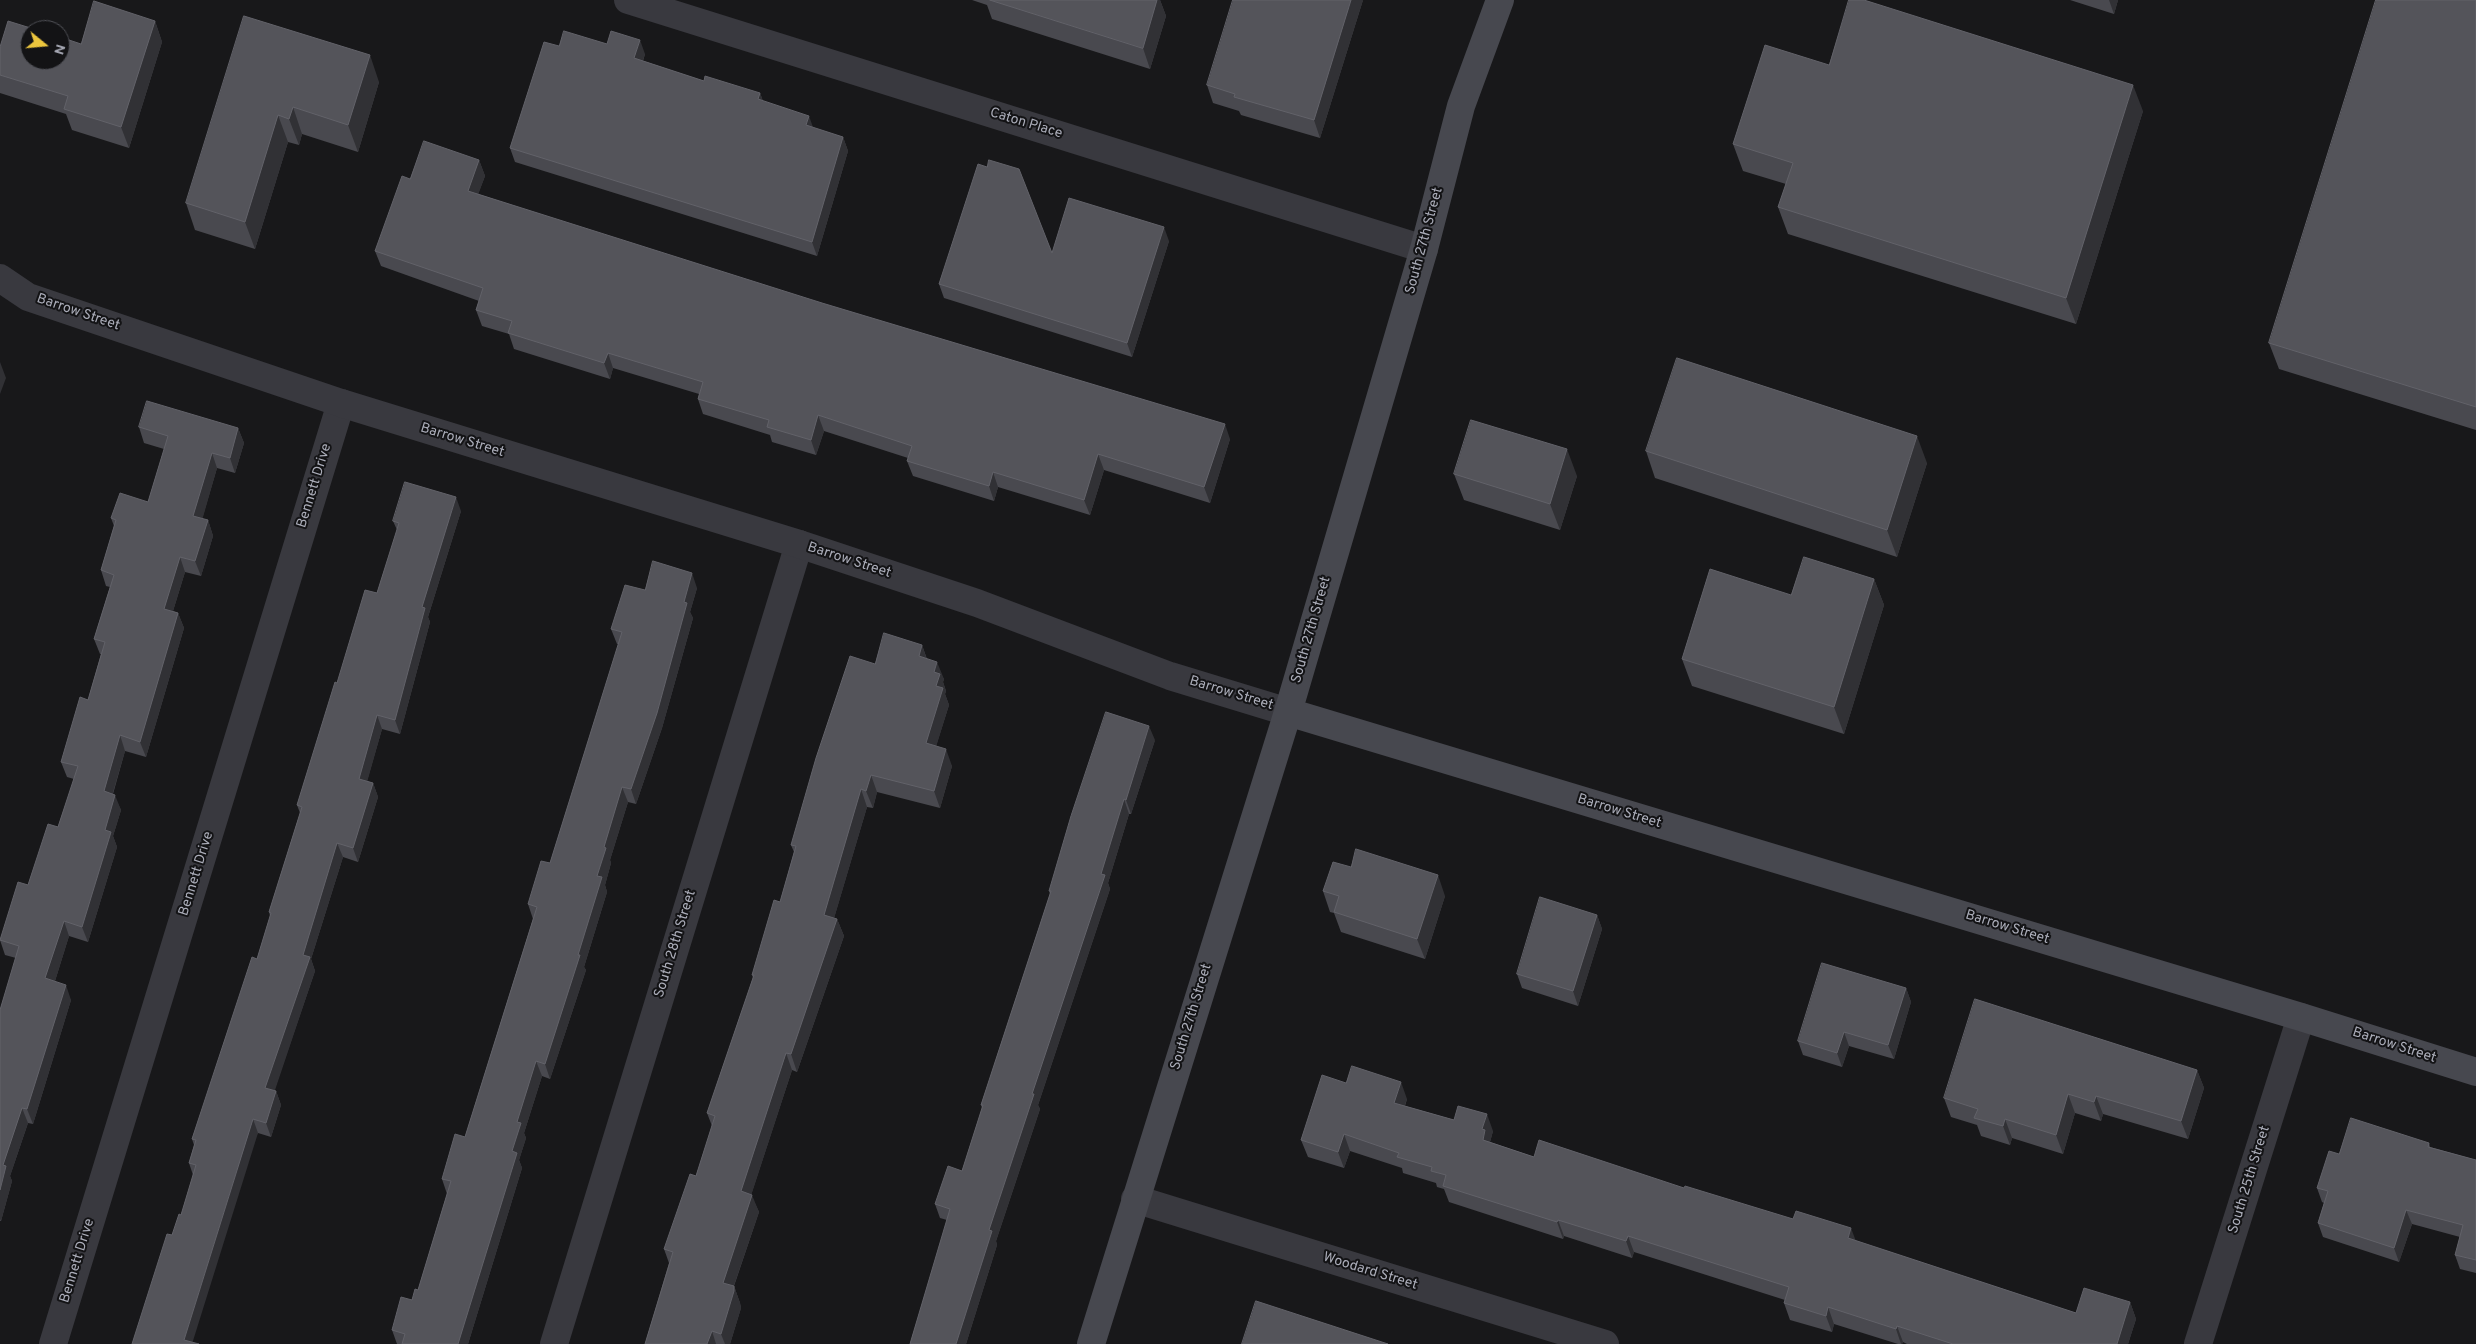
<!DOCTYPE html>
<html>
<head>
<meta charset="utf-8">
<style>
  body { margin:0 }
  #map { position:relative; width:2476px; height:1344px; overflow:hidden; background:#18181a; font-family:Overpass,sans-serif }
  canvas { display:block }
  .north { position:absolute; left:20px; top:20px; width:50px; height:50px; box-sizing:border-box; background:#131315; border:1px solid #505157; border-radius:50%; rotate:107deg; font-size:14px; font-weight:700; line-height:20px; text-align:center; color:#abadb9 }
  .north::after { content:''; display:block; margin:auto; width:18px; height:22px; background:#ecc63e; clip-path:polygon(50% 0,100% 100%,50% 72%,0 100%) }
</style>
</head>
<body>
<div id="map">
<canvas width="2476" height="1344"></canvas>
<div class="north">N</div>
</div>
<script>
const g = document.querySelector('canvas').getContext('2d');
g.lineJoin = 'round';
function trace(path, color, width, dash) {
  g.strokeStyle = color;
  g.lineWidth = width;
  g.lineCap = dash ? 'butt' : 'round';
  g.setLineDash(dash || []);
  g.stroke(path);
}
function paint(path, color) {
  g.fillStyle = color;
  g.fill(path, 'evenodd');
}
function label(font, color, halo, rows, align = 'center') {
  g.font = font + ' Overpass,sans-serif';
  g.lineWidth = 4;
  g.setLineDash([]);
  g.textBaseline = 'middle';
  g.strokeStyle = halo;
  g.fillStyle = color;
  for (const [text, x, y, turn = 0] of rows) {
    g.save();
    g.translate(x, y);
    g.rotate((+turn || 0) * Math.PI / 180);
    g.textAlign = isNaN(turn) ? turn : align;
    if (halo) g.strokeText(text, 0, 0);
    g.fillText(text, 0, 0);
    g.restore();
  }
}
const minor = new Path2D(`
  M 628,0 L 1424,249
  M 1135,1199 L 1605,1344
  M 53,1344 L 341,403
  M 554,1344 L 799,544
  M 2198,1344 L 2301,1017`);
const tertiary = new Path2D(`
  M 0,278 L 28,297 L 341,403 L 799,544 L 977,603 L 1170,676 L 1288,712`);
const secondary = new Path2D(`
  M 1288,712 L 2301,1017 L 2476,1072
  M 1091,1344 L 1288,712 L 1424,249 L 1461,106 L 1500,0`);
const wall = new Path2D(`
  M 972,0 L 1160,0 L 1166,16 L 1150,69 L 992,19 L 987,5 Z
  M 1363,0 L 1320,138 L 1241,115 L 1239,111 L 1213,103 L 1207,85 Z
  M 2070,0 L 2118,0 L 2114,14 Z
  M 2476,0 L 2476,430 L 2279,369 L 2269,343 Z
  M 244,16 L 379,82 L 358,152 L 302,134 L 299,145 L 288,142 L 255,249 L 195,230 L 186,203 Z
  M 155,21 L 162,42 L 129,148 L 72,130 L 66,114 L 0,93 L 0,47 L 81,44 Z
  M 607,44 L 645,54 L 643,61 L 704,81 L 760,93 L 763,101 L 813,128 L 843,137 L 848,151 L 817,256 L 515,162 L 510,148 L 559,46 Z
  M 1829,65 L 2143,111 L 2076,324 L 1788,234 L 1778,207 L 1786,184 L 1743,171 L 1733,144 Z
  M 479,160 L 485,176 L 478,194 L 1230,439 L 1210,503 L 1104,470 L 1090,515 L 998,487 L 994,501 L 913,476 L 907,461 L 908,458 L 824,431 L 816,455 L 772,442 L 770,435 L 703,414 L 698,399 L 699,394 L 613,368 L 610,379 L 514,349 L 509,334 L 482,326 L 476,310 L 479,301 L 381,266 L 375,251 L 410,179 Z
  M 987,167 L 1052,253 L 1169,241 L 1132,357 L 944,298 L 939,284 Z
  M 139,427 L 238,428 L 244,443 L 235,473 L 217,468 L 202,519 L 208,520 L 213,536 L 201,576 L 185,572 L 173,611 L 178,613 L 184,628 L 146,757 L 125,751 L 113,794 L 121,810 L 113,836 L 117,847 L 88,942 L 69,936 L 55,981 L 71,1000 L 33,1124 L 28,1123 L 10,1176 L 12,1181 L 1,1221 L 0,1221 L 0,1010 L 16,958 L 5,955 L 0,940 L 58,827 L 74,779 L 67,777 L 61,762 L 88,700 L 101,654 L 100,654 L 94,639 L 110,587 L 106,586 L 101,570 L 114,526 L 111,518 L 148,502 L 164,449 L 144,443 Z
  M 1646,451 L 1927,463 L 1897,557 L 1655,478 Z
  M 1454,474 L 1577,476 L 1560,530 L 1464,500 Z
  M 461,511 L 428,617 L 430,622 L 400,734 L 382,729 L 367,781 L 373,783 L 378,797 L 358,862 L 343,857 L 311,959 L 315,971 L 274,1091 L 276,1091 L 281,1105 L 271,1137 L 258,1133 L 132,1344 L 172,1235 L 181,1215 L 193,1175 L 189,1163 L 194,1145 L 192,1139 L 257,959 L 270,916 L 269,912 L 300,813 L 297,805 L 337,683 L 377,593 L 397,530 L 393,521 Z
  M 1874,579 L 1884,605 L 1844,734 L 1692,686 L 1682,659 L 1791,595 Z
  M 697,588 L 690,612 L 693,618 L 662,728 L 636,804 L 628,802 L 610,860 L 611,863 L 605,885 L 607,892 L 584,967 L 586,970 L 550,1079 L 542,1076 L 524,1133 L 526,1138 L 519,1160 L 522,1168 L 468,1344 L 397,1344 L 392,1330 L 418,1290 L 447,1194 L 442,1179 L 465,1137 L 533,919 L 528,904 L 550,863 L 619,644 L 617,644 L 611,629 L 645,590 Z
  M 922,645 L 927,659 L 944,679 L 943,682 L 946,691 L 945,694 L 949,705 L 936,746 L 952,766 L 940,808 L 877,792 L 873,808 L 867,807 L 834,918 L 837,919 L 844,936 L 797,1072 L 792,1070 L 751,1195 L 759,1212 L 734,1286 L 740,1303 L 741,1308 L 730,1344 L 645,1344 L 669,1263 L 664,1249 L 696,1176 L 712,1126 L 707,1113 L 753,978 L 752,975 L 780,902 L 794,852 L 791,845 L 875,664 Z
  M 1155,740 L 1131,814 L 1129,814 L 1108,883 L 1110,889 L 1038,1105 L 1040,1109 L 996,1241 L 997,1245 L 966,1344 L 910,1344 L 947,1220 L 940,1218 L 935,1204 L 962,1171 L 982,1108 L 981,1105 L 1050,894 L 1049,891 Z
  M 1323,891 L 1445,896 L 1425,959 L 1341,932 L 1334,913 L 1330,912 Z
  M 1597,915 L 1602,929 L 1578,1006 L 1522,988 L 1517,974 Z
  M 1906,988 L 1911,1002 L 1894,1059 L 1849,1046 L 1842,1067 L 1803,1055 L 1798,1041 Z
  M 2197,1070 L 2204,1088 L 2188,1139 L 2103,1114 L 2101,1121 L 2075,1113 L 2063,1154 L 2012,1138 L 2010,1145 L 1981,1136 L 1977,1125 L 1951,1117 L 1944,1098 Z
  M 1346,1083 L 1407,1099 L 1405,1106 L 1493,1131 L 1490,1142 L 1534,1157 L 1684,1188 L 1856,1241 L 2076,1313 L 2130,1302 L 2136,1319 L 2128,1344 L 1907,1344 L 1903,1342 L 1902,1344 L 1898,1344 L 1834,1324 L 1832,1332 L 1790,1320 L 1784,1303 L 1785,1300 L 1634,1252 L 1632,1258 L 1564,1236 L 1563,1239 L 1449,1202 L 1444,1189 L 1437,1187 L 1436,1183 L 1403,1173 L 1402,1168 L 1350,1151 L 1344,1168 L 1308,1157 L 1301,1140 Z
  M 2429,1143 L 2430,1147 L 2476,1160 L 2476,1273 L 2460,1269 L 2455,1255 L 2460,1237 L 2412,1224 L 2399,1262 L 2323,1237 L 2318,1223 L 2324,1203 L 2322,1202 L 2317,1188 L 2339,1154 Z`);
const shadedWall = new Path2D(`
  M 1157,0 L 1160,0 L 1166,16 L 1150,69 L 1143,48 Z
  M 1351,0 L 1363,0 L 1320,138 L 1314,120 Z
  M 2109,0 L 2118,0 L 2114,14 Z
  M 155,21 L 162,42 L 129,148 L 121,127 Z
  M 640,40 L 645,54 L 639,72 L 634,58 Z
  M 370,55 L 379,82 L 358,152 L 348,125 Z
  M 2133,85 L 2143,111 L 2076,324 L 2066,298 Z
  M 760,93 L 765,107 L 758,99 Z
  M 293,107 L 302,134 L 299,145 L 289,119 Z
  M 278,115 L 288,142 L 255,249 L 245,222 Z
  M 809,116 L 814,130 L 806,125 Z
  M 843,137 L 848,151 L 817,256 L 812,242 Z
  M 479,160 L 485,176 L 474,206 L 468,191 Z
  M 1164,227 L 1169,241 L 1132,357 L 1127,343 Z
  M 608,353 L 613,368 L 610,379 L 604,363 Z
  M 0,362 L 6,378 L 0,394 Z
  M 818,415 L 824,431 L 816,455 L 811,440 Z
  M 1225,424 L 1230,439 L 1210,503 L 1204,487 Z
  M 238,428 L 244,443 L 235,473 L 230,458 Z
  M 1917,436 L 1927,463 L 1897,557 L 1887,530 Z
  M 1567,449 L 1577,476 L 1560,530 L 1550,504 Z
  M 212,453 L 217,468 L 199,531 L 193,516 Z
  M 1098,454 L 1104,470 L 1090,515 L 1084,500 Z
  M 993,472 L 998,487 L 994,501 L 989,486 Z
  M 456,497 L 461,511 L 428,617 L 430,622 L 400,734 L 395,720 L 422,607 Z
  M 208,520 L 213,536 L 201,576 L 195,561 Z
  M 180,557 L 185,572 L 169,624 L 164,609 Z
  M 692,573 L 697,588 L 690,612 L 693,618 L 662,728 L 636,804 L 631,789 Z
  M 1874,579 L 1884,605 L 1844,734 L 1834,707 Z
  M 178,613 L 184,628 L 146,757 L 140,742 Z
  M 922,645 L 928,663 L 919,656 Z
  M 937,662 L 944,679 L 943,682 L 946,691 L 945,694 L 949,705 L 932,760 L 926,743 L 936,686 L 934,672 Z
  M 377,715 L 382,729 L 364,793 L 359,779 Z
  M 1149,726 L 1155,740 L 1131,814 L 1126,800 Z
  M 120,735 L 125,751 L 109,806 L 104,791 Z
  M 946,749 L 952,766 L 940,808 L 934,791 Z
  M 871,775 L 877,792 L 873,808 L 866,791 Z
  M 373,783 L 378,797 L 358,862 L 353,848 Z
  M 622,787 L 628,802 L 610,860 L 611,863 L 605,885 L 607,892 L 584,967 L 586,970 L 550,1079 L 545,1064 L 578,955 L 604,847 Z
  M 861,789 L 867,807 L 830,932 L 824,915 Z
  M 115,795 L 121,810 L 113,836 L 117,847 L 88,942 L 82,927 L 105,830 Z
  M 1124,799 L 1129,814 L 1108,883 L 1110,889 L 1038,1105 L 1040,1109 L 996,1241 L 997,1245 L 966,1344 L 956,1344 L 989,1230 Z
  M 337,843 L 343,857 L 311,959 L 315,971 L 271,1102 L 265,1088 L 303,955 Z
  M 1438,875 L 1445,896 L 1425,959 L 1417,939 Z
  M 1597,915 L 1602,929 L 1578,1006 L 1573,991 Z
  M 837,919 L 844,936 L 797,1072 L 791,1054 Z
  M 64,921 L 69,936 L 51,994 L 45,978 Z
  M 66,985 L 71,1000 L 33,1124 L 27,1109 Z
  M 1906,988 L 1911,1002 L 1894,1059 L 1888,1045 Z
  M 1844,1032 L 1849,1046 L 1842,1067 L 1837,1053 Z
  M 786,1053 L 792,1070 L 747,1208 L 741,1191 Z
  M 536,1061 L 542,1076 L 524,1133 L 526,1138 L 519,1160 L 522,1168 L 468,1344 L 458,1344 L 512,1151 L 517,1122 Z
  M 2197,1070 L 2204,1088 L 2188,1139 L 2181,1121 Z
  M 1401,1082 L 1407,1099 L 1400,1119 L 1394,1103 Z
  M 276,1091 L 281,1105 L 271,1137 L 266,1123 Z
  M 2068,1094 L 2075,1113 L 2063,1154 L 2056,1135 Z
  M 2096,1096 L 2103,1114 L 2101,1121 L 2094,1102 Z
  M 22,1108 L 28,1123 L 10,1176 L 12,1181 L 1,1221 L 0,1219 L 0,1190 L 3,1165 Z
  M 1487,1114 L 1493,1131 L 1490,1142 L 1483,1140 L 1482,1129 Z
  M 253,1119 L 258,1133 L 192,1344 L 184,1340 Z
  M 2005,1119 L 2012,1138 L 2010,1145 L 2003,1126 Z
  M 1344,1134 L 1350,1151 L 1344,1168 L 1338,1152 Z
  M 752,1195 L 759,1212 L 729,1300 L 723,1283 Z
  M 2406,1210 L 2412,1224 L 2399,1262 L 2394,1248 Z
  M 1558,1220 L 1564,1236 L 1563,1239 L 1557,1222 Z
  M 1851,1228 L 1857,1244 L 1848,1238 Z
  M 1628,1236 L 1634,1252 L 1632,1258 L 1626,1241 Z
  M 734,1286 L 740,1303 L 741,1308 L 730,1344 L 725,1344 L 721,1334 Z
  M 2130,1302 L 2136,1319 L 2128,1344 L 2117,1344 Z
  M 1828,1307 L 1834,1324 L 1832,1332 L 1826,1316 Z
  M 1897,1326 L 1903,1342 L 1902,1344 L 1901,1344 L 1896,1329 Z
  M 712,1331 L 716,1344 L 707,1344 Z`);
const building = new Path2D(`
  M 990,0 L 1157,0 L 1143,48 Z
  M 1233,0 L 1351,0 L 1314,120 L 1234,97 L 1235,94 L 1207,85 Z
  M 1849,0 L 1864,0 L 2133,85 L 2066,298 L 1778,207 L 1793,163 L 1733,144 L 1765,45 L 1829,65 Z
  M 2376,0 L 2476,0 L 2476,407 L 2269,343 Z
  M 94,1 L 155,21 L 121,127 L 64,109 L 68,96 L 0,75 L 0,47 L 8,21 L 37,30 L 30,30 L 30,60 L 60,60 L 60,37 L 81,44 Z
  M 244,16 L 370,55 L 348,125 L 293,107 L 289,119 L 278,115 L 245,222 L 186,203 Z
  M 564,31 L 607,44 L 611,31 L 640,40 L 634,58 L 704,81 L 705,76 L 760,93 L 758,99 L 809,116 L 806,125 L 843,137 L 812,242 L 510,148 L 544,42 L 559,46 Z
  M 424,141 L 479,160 L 468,191 L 822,303 L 1225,424 L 1204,487 L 1098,454 L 1084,500 L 993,472 L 989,486 L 907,461 L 912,446 L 818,415 L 811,440 L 767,427 L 769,420 L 698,399 L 703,382 L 608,353 L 604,363 L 508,333 L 512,321 L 476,310 L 483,288 L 375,251 L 402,176 L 410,179 Z
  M 989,160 L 1019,169 L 1052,253 L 1069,198 L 1164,227 L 1127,343 L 939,284 L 978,164 L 987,167 Z
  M 1677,358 L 1917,436 L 1887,530 L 1646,451 Z
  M 147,401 L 238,428 L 230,458 L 212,453 L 193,516 L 208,520 L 195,561 L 180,557 L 164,609 L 178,613 L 140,742 L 120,735 L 104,791 L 115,795 L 105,830 L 111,832 L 82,927 L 64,921 L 45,978 L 66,985 L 27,1109 L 22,1108 L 3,1165 L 6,1166 L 0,1190 L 0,1010 L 19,946 L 0,940 L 18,882 L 28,885 L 48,824 L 58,827 L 78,766 L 61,762 L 80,697 L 88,700 L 105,642 L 94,639 L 114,575 L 101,570 L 116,520 L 111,518 L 120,493 L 148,502 L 168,436 L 139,427 Z
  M 1471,420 L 1567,449 L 1550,504 L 1454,474 Z
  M 405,482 L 456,497 L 422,607 L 425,608 L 395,720 L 377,715 L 359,779 L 373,783 L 353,848 L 337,843 L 303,955 L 310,957 L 265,1088 L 276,1091 L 266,1123 L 253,1119 L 184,1340 L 199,1344 L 132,1344 L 167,1234 L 172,1235 L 179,1214 L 181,1215 L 196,1165 L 189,1163 L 196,1140 L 192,1139 L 252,957 L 257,959 L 271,913 L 269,912 L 302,807 L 297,805 L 335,682 L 337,683 L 365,590 L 377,593 L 399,523 L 393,521 Z
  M 1804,557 L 1874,579 L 1834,707 L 1682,659 L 1710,569 L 1791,595 Z
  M 653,561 L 692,573 L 684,602 L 687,603 L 657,713 L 631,789 L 622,787 L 604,847 L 606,848 L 597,876 L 602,877 L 578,955 L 580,955 L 545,1064 L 536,1061 L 517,1122 L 521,1123 L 512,1151 L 517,1153 L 458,1344 L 402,1344 L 405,1334 L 392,1330 L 401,1297 L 412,1300 L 415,1289 L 418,1290 L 451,1181 L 442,1179 L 455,1134 L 465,1137 L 537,907 L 528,904 L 541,861 L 550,863 L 622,632 L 611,629 L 625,585 L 645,590 Z
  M 884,633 L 922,645 L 919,656 L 937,662 L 934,672 L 940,674 L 936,686 L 943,688 L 926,743 L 946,749 L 934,791 L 871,775 L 866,791 L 861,789 L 824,915 L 837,919 L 791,1054 L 786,1053 L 741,1191 L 752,1195 L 723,1283 L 734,1286 L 734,1291 L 721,1334 L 712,1331 L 707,1344 L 645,1344 L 673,1252 L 664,1249 L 690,1174 L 696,1176 L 715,1116 L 707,1113 L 754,975 L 752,975 L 774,900 L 780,902 L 796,846 L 791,845 L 816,758 L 850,656 L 875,664 Z
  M 1106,712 L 1149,726 L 1126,800 L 1124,799 L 1101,874 L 1105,875 L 1032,1094 L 1034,1094 L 989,1230 L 992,1231 L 956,1344 L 910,1344 L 950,1209 L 935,1204 L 948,1166 L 962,1171 L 983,1105 L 981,1105 L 1051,891 L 1049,891 L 1071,816 Z
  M 1356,849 L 1438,875 L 1417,939 L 1334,912 L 1339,896 L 1323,891 L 1333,862 L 1351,867 Z
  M 1540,897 L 1597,915 L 1573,991 L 1517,974 Z
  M 1822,963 L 1906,988 L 1888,1045 L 1844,1032 L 1837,1053 L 1798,1041 Z
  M 1975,999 L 2197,1070 L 2181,1121 L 2096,1096 L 2094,1102 L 2068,1094 L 2056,1135 L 2005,1119 L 2003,1126 L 1974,1118 L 1978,1109 L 1944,1098 Z
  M 1352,1066 L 1401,1082 L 1394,1103 L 1454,1120 L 1458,1106 L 1487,1114 L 1482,1129 L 1485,1130 L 1483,1140 L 1534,1157 L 1539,1140 L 1684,1188 L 1685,1186 L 1793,1219 L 1796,1211 L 1851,1228 L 1848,1238 L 2076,1313 L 2084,1288 L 2130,1302 L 2117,1344 L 1953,1344 L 1897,1326 L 1896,1329 L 1828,1307 L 1826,1316 L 1784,1303 L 1789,1287 L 1628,1236 L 1626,1241 L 1558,1220 L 1557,1222 L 1443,1186 L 1446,1175 L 1431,1171 L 1432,1167 L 1397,1157 L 1399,1153 L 1344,1134 L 1338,1152 L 1301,1140 L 1322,1075 L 1346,1083 Z
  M 2351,1118 L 2429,1143 L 2428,1147 L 2476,1160 L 2476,1260 L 2455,1255 L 2463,1225 L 2406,1210 L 2394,1248 L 2318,1223 L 2328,1191 L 2317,1188 L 2329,1151 L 2339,1154 Z
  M 1256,1301 L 1388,1344 L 1242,1344 Z`);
const streetNames = [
  ["Caton Place",1026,124,17],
  ["South 27th Street",1425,241,-75],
  ["Barrow Street",78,313,19],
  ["Barrow Street",462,441,17],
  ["Bennett Drive",315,486,-73],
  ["Barrow Street",849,561,18],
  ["South 27th Street",1312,630,-74],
  ["Barrow Street",1231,694,17],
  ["Barrow Street",1619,812,17],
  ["Bennett Drive",197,874,-73],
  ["Barrow Street",2007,928,17],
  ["South 28th Street",676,944,-73],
  ["South 27th Street",1192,1017,-73],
  ["Barrow Street",2394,1046,18],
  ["South 25th Street",2250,1180,-73],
  ["Bennett Drive",78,1261,-73],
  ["Woodard Street",1370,1272,17]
];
trace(minor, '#39393f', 28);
trace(tertiary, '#39393f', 28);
trace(secondary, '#47484f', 28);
paint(wall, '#49494f');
paint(shadedWall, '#313135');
paint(building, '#54545a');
trace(building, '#626269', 1);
label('14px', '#abadb9', '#131315', streetNames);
</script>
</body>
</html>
